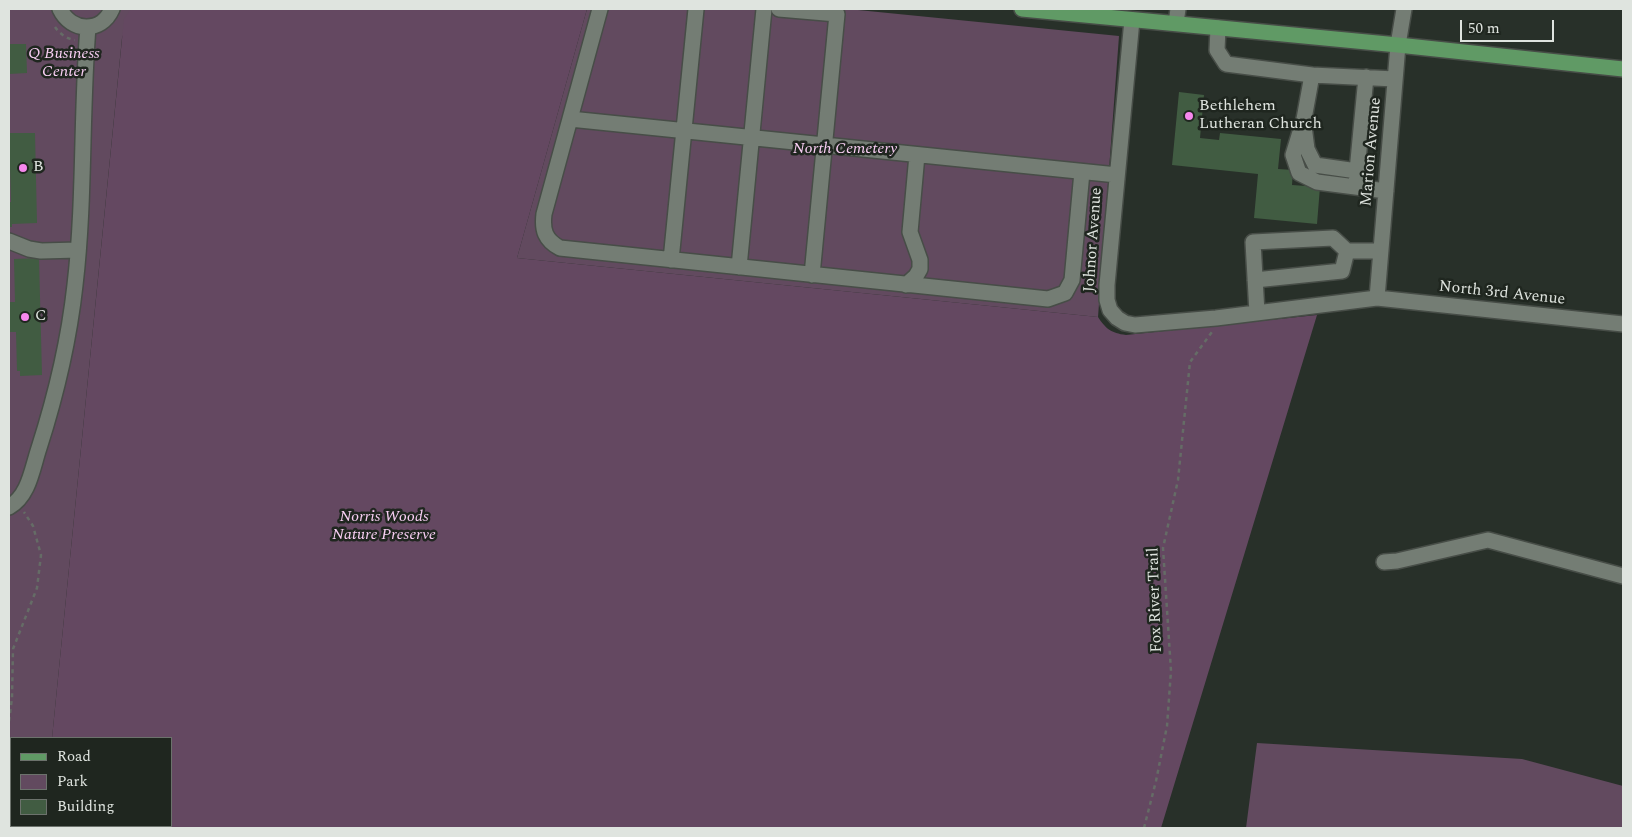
<!DOCTYPE html>
<html>
<head>
<meta charset="utf-8">
<style>
  body { margin:0 }
  #map { position:relative; width:1632px; height:837px; overflow:hidden; background:#283029; font-family:Spectral,serif }
  canvas { display:block }
  .frame { position:absolute; inset:0; border:10px solid #dfe4df; pointer-events:none }
  .legend { position:absolute; left:10px; top:737px; width:162px; height:90px; box-sizing:border-box; background:#1f261f; border:1px solid #6c726c; margin:0; padding:6px 9px; list-style:none; font-size:15px; color:#dfe4df }
  .legend li { display:flex; align-items:center; gap:10px; height:25px }
  .legend b { width:25px; border:1px solid #6c726c }
  .scale { position:absolute; left:1460px; top:20px; width:94px; height:22px; box-sizing:border-box; border:2px solid #dfe4df; border-top:0; padding-left:6px; font-size:15px; line-height:18px; white-space:nowrap; color:#dfe4df; -webkit-text-stroke:4px #1f261f; paint-order:stroke }
</style>
</head>
<body>
<div id="map">
<canvas width="1632" height="837"></canvas>
<div class="frame"></div>
<ul class="legend">
<li><b style="height:6px;background:#609a65"></b>Road</li>
<li><b style="height:14px;background:#624a5f"></b>Park</li>
<li><b style="height:14px;background:#415c42"></b>Building</li>
</ul>
<div class="scale">50 m</div>
</div>
<script>
const g = document.querySelector('canvas').getContext('2d');
g.lineJoin = 'round';
function paint(path, color) {
  g.fillStyle = color;
  g.fill(path, 'evenodd');
}
function trace(path, color, width, dash) {
  g.strokeStyle = color;
  g.lineWidth = width;
  g.lineCap = dash ? 'butt' : 'round';
  g.setLineDash(dash || []);
  g.stroke(path);
}
function label(font, color, halo, rows, align = 'center') {
  g.font = font + ' Spectral,serif';
  g.lineWidth = 5;
  g.setLineDash([]);
  g.textBaseline = 'middle';
  g.strokeStyle = halo;
  g.fillStyle = color;
  for (const [text, x, y, turn = 0] of rows) {
    g.save();
    g.translate(x, y);
    g.rotate((+turn || 0) * Math.PI / 180);
    g.textAlign = isNaN(turn) ? turn : align;
    if (halo) g.strokeText(text, 0, 0);
    g.fillText(text, 0, 0);
    g.restore();
  }
}
const green = new Path2D(`
  M 9,9 L 132,9 L 122,38 L 52,738 L 11,738 L 11,826 L 43,826 L 43,828 L 9,828 Z
  M 587,9 L 848,9 L 1119,36 L 1098,317 L 517,258 Z
  M 1257,743 L 1522,759 L 1623,786 L 1623,828 L 1246,828 Z`);
const forest = new Path2D(`
  M 131,9 L 587,9 L 517,258 L 1098,317 C 1106,329 1111,333 1126,335 L 1317,315 L 1161,828 L 43,828 L 43,826 L 171,826 L 171,738 L 52,738 L 124,19 Z`);
const building = new Path2D(`
  M 9,44 L 26,44 L 27,73 L 9,74 Z
  M 1179,92 L 1204,95 L 1200,138 L 1219,140 L 1220,133 L 1281,139 L 1278,169 L 1293,170 L 1292,185 L 1320,187 L 1317,224 L 1254,218 L 1258,174 L 1172,165 Z
  M 9,133 L 35,133 L 37,223 L 12,224 L 12,227 L 9,227 L 9,202 L 11,202 Z
  M 39,258 L 42,375 L 20,376 L 20,371 L 17,371 L 16,332 L 9,332 L 9,302 L 15,302 L 14,259 Z`);
const path = new Path2D(`
  M 55,27 C 60,34 67,39 75,40
  M 9,721 L 12,698 L 13,649 L 37,588 L 41,555 L 33,526 L 24,512
  M 9,818 L 11,819
  M 33,826 L 39,828
  M 1144,828 L 1156,781 L 1167,726 L 1171,671 L 1163,548 L 1178,480 L 1190,362 L 1212,332`);
const minor = new Path2D(`
  M 60,9 C 71,32 101,34 112,9
  M 600,9 L 544,214 C 542,230 545,240 560,248 L 1048,299 L 1065,293 L 1072,280 L 1082,172
  M 779,9 L 837,14 L 812,275
  M 1132,20 L 1107,285 L 1107,300 L 1110,310 L 1117,318 L 1125,323 L 1135,325 L 1216,318 L 1377,298 L 1623,324
  M 1176,23 L 1178,9
  M 1218,28 L 1217,50 L 1226,64 L 1312,75 L 1395,79
  M 1312,75 L 1304,119 L 1293,155 L 1299,173 L 1317,182 L 1386,191
  M 570,119 L 1117,175
  M 1304,126 L 1307,149 L 1315,165 L 1357,171 L 1356,187
  M 1357,171 L 1366,77
  M 9,241 L 29,249 L 41,251 L 78,250
  M 671,260 L 696,9
  M 739,267 L 764,9
  M 1255,280 L 1342,271 L 1347,251
  M 906,285 L 916,276 L 920,269 L 920,260 L 910,232 L 917,155
  M 1377,298 L 1398,45 L 1404,9
  M 1257,313 L 1253,242 L 1333,238 L 1347,251 L 1381,251
  M 9,507 C 29,496 32,469 39,448 C 56,395 69,340 75,285 C 85,200 81,113 88,27
  M 1384,562 L 1397,561 L 1488,540 L 1623,576`);
const major = new Path2D(`
  M 1022,9 L 1398,45 L 1623,69`);
const markers = [
  [1189,116,5,"#f688ed"],
  [23,168,5,"#f688ed"],
  [25,317,5,"#f688ed"]
];
const parkNames = [
  ["Q Business",64,55],
  ["Center",64,73],
  ["North Cemetery",845,150],
  ["Norris Woods",384,518],
  ["Nature Preserve",384,536]
];
const poiNames = [
  ["Bethlehem",1199,107],
  ["Lutheran Church",1199,125],
  ["B",33,168],
  ["C",35,317]
];
const streetNames = [
  ["Marion Avenue",1372,152,-85],
  ["Johnor Avenue",1094,240,-86],
  ["North 3rd Avenue",1502,294,6],
  ["Fox River Trail",1156,600,-92]
];
paint(green, '#624a5f');
paint(forest, '#644861');
paint(building, '#415c42');
trace(minor, '#474d47', 18);
trace(major, '#474d47', 18);
trace(path, '#656c66', 2.5, [4, 4]);
trace(minor, '#747d74', 15);
trace(major, '#609a65', 15);
for (const [x, y, r, color] of markers) {
  const dot = new Path2D();
  dot.arc(x, y, r, 0, 2 * Math.PI);
  g.fillStyle = color;
  g.fill(dot);
  trace(dot, '#1f261f', 2);
}
label('italic 16px', '#f9cff4', '#1f261f', parkNames);
label('16px', '#dfe4df', '#1f261f', poiNames, 'left');
label('16px', '#dfe4df', '#1f261f', streetNames);
</script>
</body>
</html>
